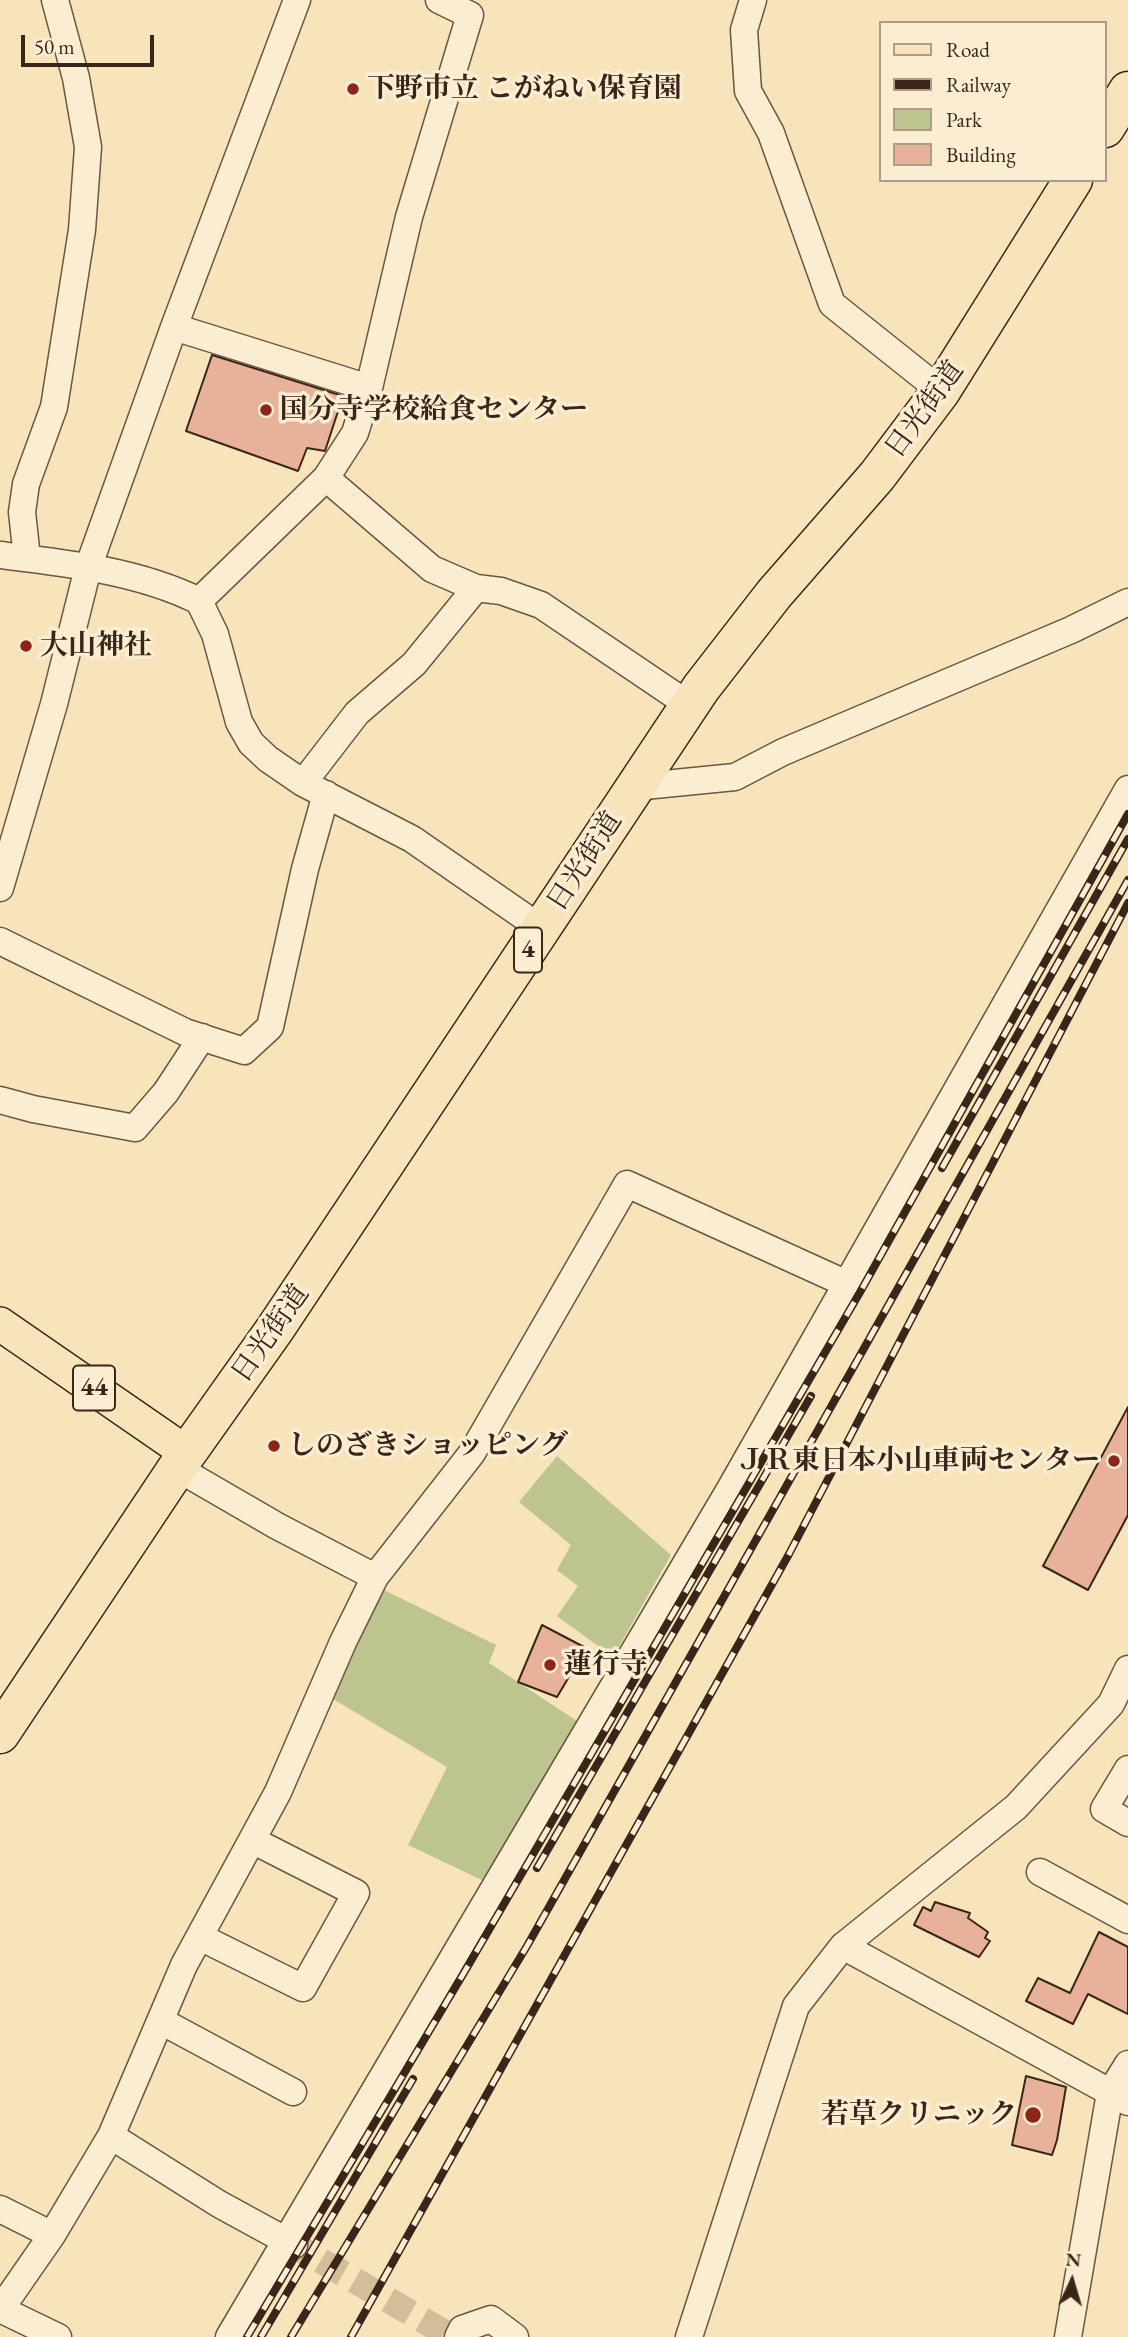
<!DOCTYPE html>
<html>
<head>
<meta charset="utf-8">
<style>
  body { margin:0 }
  #map { position:relative; width:1128px; height:2337px; overflow:hidden; background:#f8e4ba; font-family:"EB Garamond",serif }
  canvas { display:block }
  .legend { position:absolute; left:879px; top:21px; width:228px; height:161px; box-sizing:border-box; background:#faedd2; border:2px solid #ad9d88; margin:0; padding:9px 12px; list-style:none; font-size:21px; color:#3a2619 }
  .legend li { display:flex; align-items:center; gap:14px; height:35px }
  .legend b { width:35px; border:2px solid #ad9d88 }
  .north { position:absolute; left:1037px; top:2246px; width:70px; height:70px; -webkit-text-stroke:5px #faedd2; paint-order:stroke; rotate:4deg; font-size:19px; font-weight:700; line-height:28px; text-align:center; color:#3a2619 }
  .north::after { content:''; display:block; margin:auto; width:24px; height:32px; background:#3a2619; clip-path:polygon(50% 0,100% 100%,50% 72%,0 100%) }
  .scale { position:absolute; left:21px; top:35px; width:133px; height:32px; box-sizing:border-box; border:4px solid #3a2619; border-top:0; padding-left:9px; font-size:21px; line-height:24px; white-space:nowrap; color:#3a2619; -webkit-text-stroke:5px #faedd2; paint-order:stroke }
</style>
</head>
<body>
<div id="map">
<canvas width="1128" height="2337"></canvas>
<ul class="legend">
<li><b style="height:9px;background:#f8e4ba"></b>Road</li>
<li><b style="height:9px;background:#3a2619"></b>Railway</li>
<li><b style="height:19px;background:#bdc490"></b>Park</li>
<li><b style="height:19px;background:#e8b29a"></b>Building</li>
</ul>
<div class="north">N</div>
<div class="scale">50 m</div>
</div>
<script>
const g = document.querySelector('canvas').getContext('2d');
g.lineJoin = 'round';
function paint(path, color) {
  g.fillStyle = color;
  g.fill(path, 'evenodd');
}
function trace(path, color, width, dash) {
  g.strokeStyle = color;
  g.lineWidth = width;
  g.lineCap = dash ? 'butt' : 'round';
  g.setLineDash(dash || []);
  g.stroke(path);
}
function label(font, color, halo, rows, align = 'center') {
  g.font = font + ' "EB Garamond","Noto Serif JP",serif';
  g.lineWidth = 7;
  g.setLineDash([]);
  g.textBaseline = 'middle';
  g.strokeStyle = halo;
  g.fillStyle = color;
  for (const [text, x, y, turn = 0] of rows) {
    g.save();
    g.translate(x, y);
    g.rotate((+turn || 0) * Math.PI / 180);
    g.textAlign = isNaN(turn) ? turn : align;
    if (halo) g.strokeText(text, 0, 0);
    g.fillText(text, 0, 0);
    g.restore();
  }
}
const green = new Path2D(`
  M 557,1456 L 671,1555 L 613,1657 L 557,1616 L 578,1586 L 557,1570 L 571,1545 L 519,1502 Z
  M 380,1588 L 496,1645 L 489,1663 L 577,1721 L 486,1882 L 408,1845 L 447,1767 L 328,1696 Z`);
const building = new Path2D(`
  M 212,355 L 343,396 L 325,451 L 307,448 L 298,471 L 186,431 Z
  M 1128,1407 L 1128,1515 L 1088,1590 L 1043,1566 Z
  M 542,1625 L 586,1648 L 557,1697 L 518,1682 Z
  M 935,1902 L 970,1913 L 968,1918 L 988,1932 L 985,1938 L 990,1941 L 979,1957 L 914,1925 L 923,1907 L 931,1911 Z
  M 1099,1932 L 1128,1947 L 1128,2014 L 1088,1994 L 1073,2024 L 1026,2001 L 1038,1978 L 1070,1993 Z
  M 1026,2076 L 1066,2087 L 1057,2140 L 1052,2155 L 1012,2145 Z`);
const minorTunnel = new Path2D(`
  M 287,2241 L 452,2337`);
const minor = new Path2D(`
  M 753,0 L 744,30 L 748,91 L 771,133 L 832,304 L 941,391
  M 174,327 L 369,388
  M 326,478 L 355,433 L 369,388 L 409,217 L 470,15 L 439,0
  M 0,555 C 66,563 139,571 199,601 L 215,634 L 239,722 L 251,743 L 268,759 L 303,783 L 412,839 L 542,929
  M 27,558 L 22,512 L 26,484 L 54,407 L 82,230 L 88,147 L 76,78 L 55,0
  M 199,601 L 326,478 L 432,569 L 476,588 L 501,591 L 541,605 L 689,705
  M 303,783 L 357,713 L 414,664 L 476,588
  M 634,787 L 735,777 L 783,752 L 1071,630 L 1128,602
  M 0,888 L 54,704 L 88,568 L 174,327 L 297,0
  M 0,941 L 185,1032 L 244,1051 L 270,1027 L 305,869 L 326,794
  M 0,1100 L 33,1109 L 135,1128 L 166,1092 L 202,1037
  M 177,1468 L 277,1526 L 375,1577
  M 1128,1769 L 1104,1809 L 1128,1823
  M 1040,1872 L 1128,1920
  M 200,1937 L 303,1988 L 356,1893 L 252,1840
  M 843,1946 L 1128,2102
  M 161,2021 L 293,2092
  M 111,2136 L 219,2204 L 294,2245
  M 0,2209 L 52,2235
  M 0,2309 L 58,2337
  M 0,2310 L 52,2235 L 111,2136 L 184,1965 L 278,1792 L 343,1642 L 375,1577 L 472,1453 L 627,1184 L 847,1284
  M 229,2337 L 730,1489 L 1128,789
  M 458,2337 L 462,2329 L 491,2319 L 515,2337
  M 689,2337 L 796,2006 L 843,1946 L 1016,1807 L 1111,1704 L 1128,1669
  M 1068,2337 L 1110,2093 L 1128,2064`);
const major = new Path2D(`
  M 0,1324 L 187,1453`);
const highway = new Path2D(`
  M 1105,128 L 1128,91
  M 0,1734 L 187,1453 L 275,1329 L 701,688 L 774,594 L 877,476 L 941,391 L 1073,180`);
const rail = new Path2D(`
  M 942,1168 L 1128,839
  M 537,1868 L 811,1396
  M 247,2337 L 465,1971 L 859,1294 L 1128,814
  M 261,2337 L 413,2079
  M 291,2337 L 527,1946 L 1128,880
  M 351,2337 L 789,1554 L 1128,903`);
const markers = [
  [353,89,7,"#8f2418"],
  [266,410,7,"#8f2418"],
  [26,646,7,"#8f2418"],
  [274,1446,7,"#8f2418"],
  [1114,1461,7,"#8f2418"],
  [550,1665,7,"#8f2418"],
  [1033,2115,9,"#8f2418"]
];
const shields = [
  [528,950,28],
  [94,1388,42]
];
const shieldNames = [
  ["4",528,950],
  ["44",94,1388]
];
const poiNames = [
  ["下野市立 こがねい保育園",367,89],
  ["国分寺学校給食センター",280,410],
  ["大山神社",40,646],
  ["しのざきショッピング",288,1446],
  ["ＪＲ東日本小山車両センター",1100,1461,"right"],
  ["蓮行寺",564,1665],
  ["若草クリニック",1017,2115,"right"]
];
const streetNames = [
  ["日光街道",925,410,-54],
  ["日光街道",585,862,-57],
  ["日光街道",271,1334,-55]
];
paint(green, '#bdc490');
paint(building, '#e8b29a');
trace(building, '#3a2619', 2);
trace(minorTunnel, '#d2be9a', 26, [26, 13]);
trace(minor, '#6a5641', 29);
trace(major, '#3a2619', 36);
trace(highway, '#3a2619', 41);
trace(minor, '#faedd2', 26);
trace(major, '#f8e4ba', 33);
trace(highway, '#f8e4ba', 38);
trace(rail, '#3a2619', 8);
trace(rail, '#faedd2', 5, [16]);
for (const [x, y, r, color] of markers) {
  const dot = new Path2D();
  dot.arc(x, y, r, 0, 2 * Math.PI);
  g.fillStyle = color;
  g.fill(dot);
  trace(dot, '#faedd2', 2.5);
}
for (const [x, y, w] of shields) {
  const box = new Path2D();
  box.roundRect(x - w / 2, y - 22.5, w, 45, 5);
  g.fillStyle = '#faedd2';
  g.fill(box);
  trace(box, '#3a2619', 2);
}
label('bold 26px', '#3a2619', null, shieldNames);
label('bold 28px', '#3a2619', '#faedd2', poiNames, 'left');
label('28px', '#3a2619', '#faedd2', streetNames);
</script>
</body>
</html>
